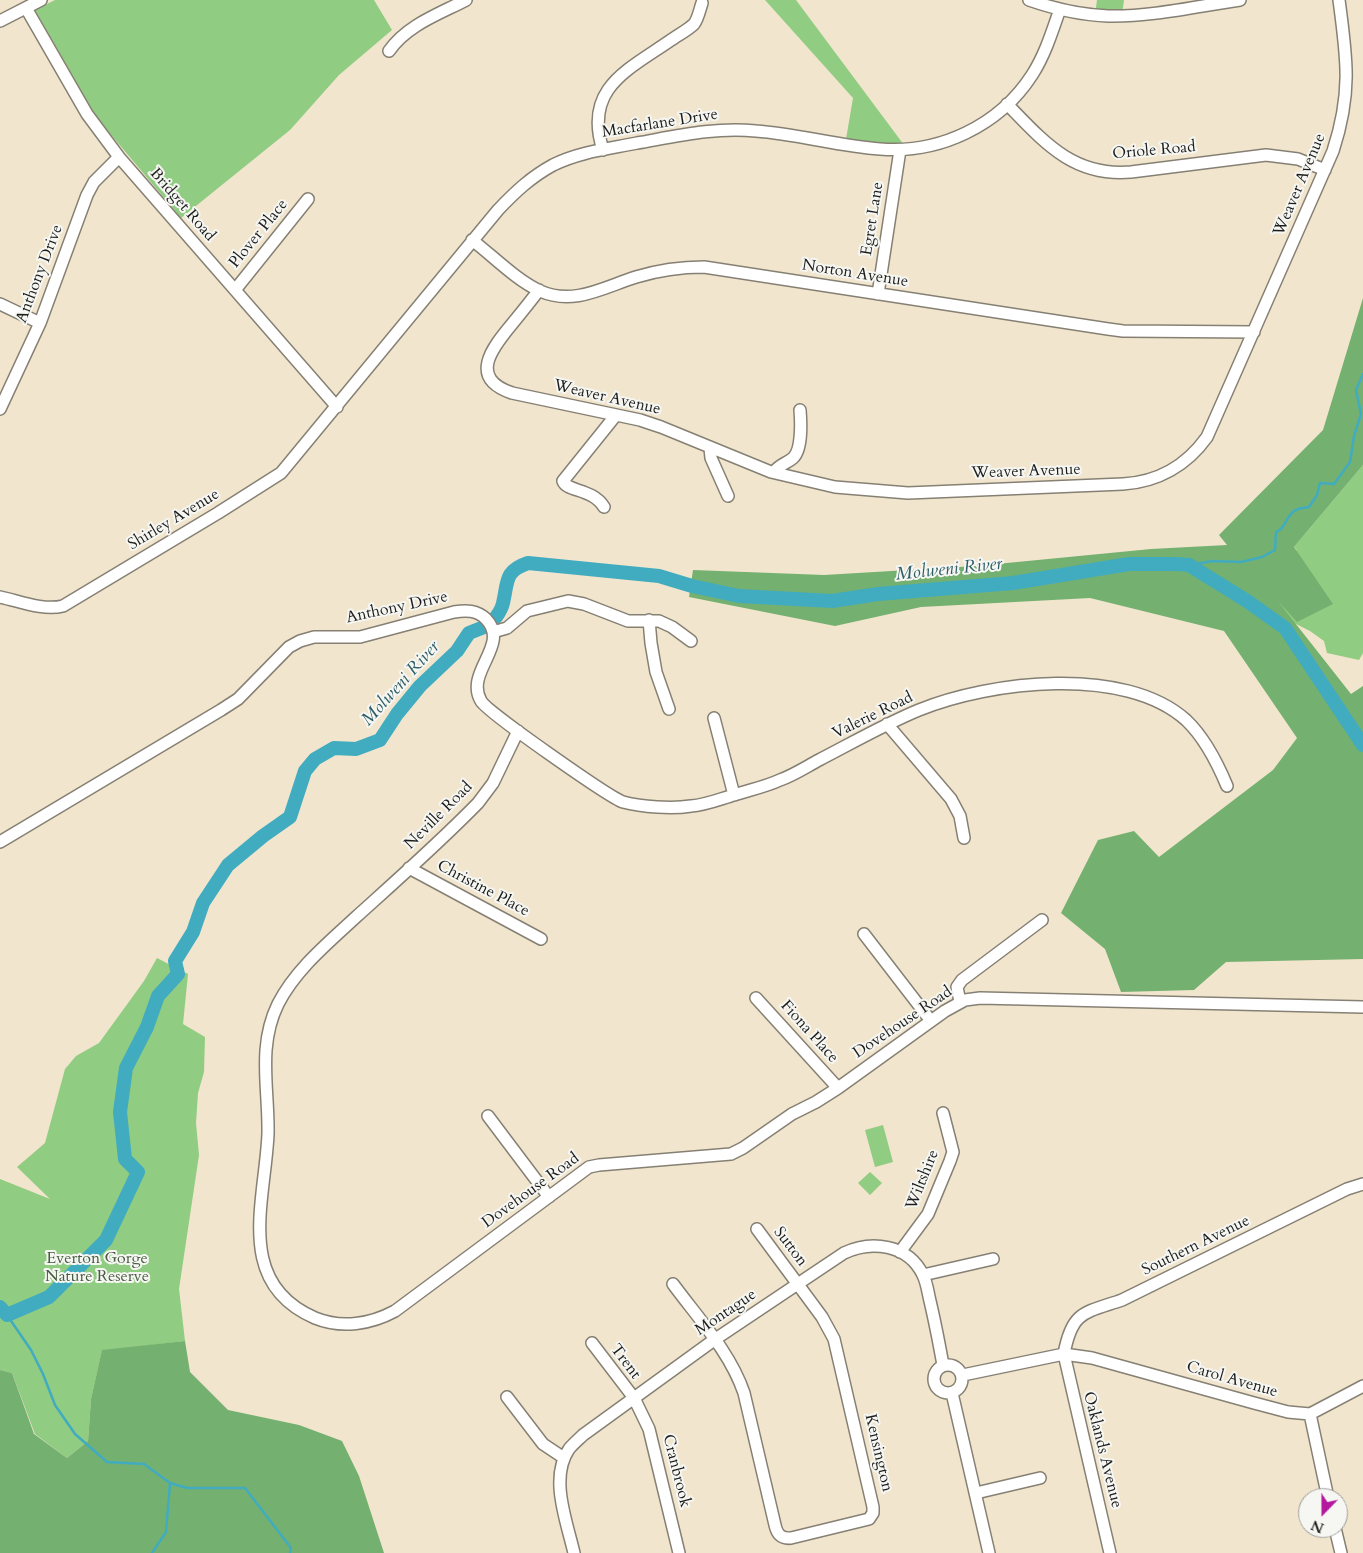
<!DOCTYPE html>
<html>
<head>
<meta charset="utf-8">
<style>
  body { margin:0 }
  #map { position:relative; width:1363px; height:1553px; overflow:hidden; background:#f1e5cd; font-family:Cardo,serif }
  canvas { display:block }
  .north { position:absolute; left:1298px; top:1488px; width:50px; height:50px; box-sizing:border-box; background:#f6f6f2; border:1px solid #9f9f9c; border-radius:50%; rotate:202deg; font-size:14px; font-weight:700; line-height:20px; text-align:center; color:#1c1c1c }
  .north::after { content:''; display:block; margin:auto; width:18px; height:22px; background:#b5179e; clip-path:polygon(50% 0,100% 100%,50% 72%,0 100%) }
</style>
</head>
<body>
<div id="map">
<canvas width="1363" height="1553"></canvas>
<div class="north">N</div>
</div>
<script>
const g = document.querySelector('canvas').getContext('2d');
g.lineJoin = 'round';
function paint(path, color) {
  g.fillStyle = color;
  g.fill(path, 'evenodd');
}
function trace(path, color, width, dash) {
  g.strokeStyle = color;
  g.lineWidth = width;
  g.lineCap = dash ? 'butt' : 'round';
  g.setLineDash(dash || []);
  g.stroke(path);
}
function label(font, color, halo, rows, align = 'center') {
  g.font = font + ' Cardo,serif';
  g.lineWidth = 4;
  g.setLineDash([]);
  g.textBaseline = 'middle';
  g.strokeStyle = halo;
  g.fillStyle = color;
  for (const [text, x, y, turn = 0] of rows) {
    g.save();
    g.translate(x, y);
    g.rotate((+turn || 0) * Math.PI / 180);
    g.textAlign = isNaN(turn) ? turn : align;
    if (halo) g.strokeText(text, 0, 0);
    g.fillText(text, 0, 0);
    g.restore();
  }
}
const green = new Path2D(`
  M 55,0 L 374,0 L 392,30 L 339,75 L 290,130 L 181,218 L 97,118 L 35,10 Z
  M 765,0 L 796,0 L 907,149 L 845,145 L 853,98 Z
  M 1097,0 L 1124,0 L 1122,15 L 1095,15 Z
  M 1363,465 L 1363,653 L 1359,660 L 1327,653 L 1324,641 L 1310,631 L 1272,612 L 1284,550 L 1297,550 L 1294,547 Z
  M 157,958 L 188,974 L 183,1024 L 205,1037 L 204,1072 L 198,1093 L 196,1123 L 199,1155 L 179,1289 L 185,1341 L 102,1351 L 91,1399 L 88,1441 L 67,1458 L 35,1434 L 12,1373 L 0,1370 L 0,1179 L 50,1199 L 17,1167 L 45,1143 L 65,1069 L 76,1056 L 99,1043 L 144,981 Z
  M 883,1125 L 893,1162 L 875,1167 L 865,1130 Z
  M 870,1172 L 882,1183 L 870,1195 L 858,1183 Z`);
const forest = new Path2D(`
  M 1363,298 L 1363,465 L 1294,547 L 1333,604 L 1297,622 L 1277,600 L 1351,694 L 1363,686 L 1363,959 L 1226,962 L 1194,990 L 1121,992 L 1105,949 L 1061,913 L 1098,840 L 1134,831 L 1159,857 L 1273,770 L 1297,738 L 1224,631 L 1090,598 L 921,607 L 835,626 L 689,597 L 693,570 L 824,575 L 976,566 L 1151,549 L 1227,545 L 1219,535 L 1323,430 Z
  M 185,1341 L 190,1372 L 228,1410 L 299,1425 L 342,1441 L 359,1476 L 384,1553 L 0,1553 L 0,1370 L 12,1373 L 34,1434 L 67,1458 L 88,1441 L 91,1399 L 102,1350 Z`);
const stream = new Path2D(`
  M 1189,565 L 1213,561 L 1241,562 L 1262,557 L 1275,550 L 1276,532 C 1286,529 1286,514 1296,510 C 1299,508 1305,508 1309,507 L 1317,495 L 1320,483 L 1334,484 L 1350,462 L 1354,436 L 1361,414 L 1356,390 L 1363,374
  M 7,1315 L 31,1350 L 43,1374 L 55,1405 L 75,1434 L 107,1462 L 144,1464 L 170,1483 L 187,1488 L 245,1488 L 291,1548 L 290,1553
  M 152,1553 L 166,1532 L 170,1483`);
const river = new Path2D(`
  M 496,617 C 499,613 502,608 503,603 C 508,582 504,571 528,563 L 659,576 L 692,586 L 739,596 L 832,601 L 878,594 L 1013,583 L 1129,564 L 1176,564 L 1189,565 L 1247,601 L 1285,628 L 1363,745
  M 0,1307 L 7,1315 L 49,1297 L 106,1240 L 138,1172 L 125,1159 L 120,1112 L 126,1068 L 147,1027 L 158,996 L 178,974 L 175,961 L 193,932 L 203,903 L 228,865 L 263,836 L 290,817 L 305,771 L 315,759 L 334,748 L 356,749 L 380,740 L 397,714 L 420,686 L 457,651 L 469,633 L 484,627`);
const minor = new Path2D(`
  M 1029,0 C 1055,9 1081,15 1108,16 C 1151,17 1198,6 1240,0
  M 26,8 L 87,114 L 119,157 L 337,407
  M 0,21 L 41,0
  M 389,51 C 407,25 439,14 466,0
  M 1007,104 C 1044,142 1073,177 1131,172 L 1266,155 L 1298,159 L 1325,170
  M 603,150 C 583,88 628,70 671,40 C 678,35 688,30 694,24 C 698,19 700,9 702,3
  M 472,240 C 493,256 516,280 540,291 C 574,306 604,287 636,277 C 659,270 680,267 704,267 L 1108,329 L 1123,331 L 1254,332
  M 235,290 L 308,199
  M 539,290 C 530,302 521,313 512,324 C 492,348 468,378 512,393 L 640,420 L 661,427 L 771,472 L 835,487 L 908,493 L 1123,484 C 1158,482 1187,465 1207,437 L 1333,151 C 1352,93 1347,59 1339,0
  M 878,294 L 900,150
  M 0,304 L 40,323
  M 0,409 L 40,323 L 87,195 L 94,182 L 119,157
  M 710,448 L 711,458 L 728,496
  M 774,472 C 780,464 786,464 793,458 C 802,450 801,422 800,410
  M 604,507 C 592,488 567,492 563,481 L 616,415
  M 0,597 C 19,601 43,611 63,606 L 218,513 L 281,473 L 498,210 C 515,192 531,177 553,165 C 579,152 608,149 637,143 C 677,136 715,127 756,131 C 798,134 838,146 880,149 C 939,154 999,126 1032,75 C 1045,55 1052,32 1060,9
  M 649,620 L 651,643 L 656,672 L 669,709
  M 493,632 L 507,628 L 527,611 L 568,601 L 584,604 L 628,621 L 659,621 L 672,627 L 691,641
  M 714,718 L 734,795
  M 887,724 L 951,799 L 960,816 L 964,838
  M 518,731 L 493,783 L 478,803 C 439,843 397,880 356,917 C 328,943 296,969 278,1004 C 257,1047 269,1089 268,1134 C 265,1202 234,1283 315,1318 C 342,1329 371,1324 395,1311 L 589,1167 L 599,1165 L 731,1154 L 743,1148 L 792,1114 L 816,1102 L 838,1088 L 945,1011 L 965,1000 L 980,998 L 1363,1007
  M 0,842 L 221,710 L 238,699 L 289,647 L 300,641 L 314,637 L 360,637 L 454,612 C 466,610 477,610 486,619 C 511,645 464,672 481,701 C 487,712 609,797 623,802 C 642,807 672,809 691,806 C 706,805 720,799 734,795 C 749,790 765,787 780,780 C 794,775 806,767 819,760 C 852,743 885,724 919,710 C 990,681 1125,665 1186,720 C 1205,738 1217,762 1227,786
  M 409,868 L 541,939
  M 864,934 L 931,1021
  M 756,998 L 838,1088
  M 960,1002 L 957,987 L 962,980 L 1042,920
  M 488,1116 L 549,1197
  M 900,1252 L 928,1214 L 950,1161 L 953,1152 L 943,1113
  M 923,1275 L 993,1259
  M 673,1284 C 698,1318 730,1352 744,1393 L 775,1525 C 777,1534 781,1539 791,1538 L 869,1519 L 873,1513 L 873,1507 L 834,1339 L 822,1317 L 757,1229
  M 592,1343 L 634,1398 L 649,1429 L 679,1553
  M934 1379a14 14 0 1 1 28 0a14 14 0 1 1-28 0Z
  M 963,1375 L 1064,1354 L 1092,1358 L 1254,1403 L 1288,1412 L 1310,1414 L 1328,1498
  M 952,1393 L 989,1553
  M 507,1397 L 543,1444 L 564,1458
  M 1310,1414 L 1363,1386
  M 976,1493 L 1040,1478
  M 1335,1528 L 1341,1553
  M 574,1553 C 567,1522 549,1478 569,1449 C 573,1444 578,1440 583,1435 L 714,1340 L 844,1253 C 871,1240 908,1244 923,1275 C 927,1283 928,1293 930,1301 C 935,1322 939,1343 943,1365
  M 1110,1553 L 1064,1354 C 1072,1311 1084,1313 1122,1300 L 1347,1189 L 1363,1184`);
const streetNames = [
  ["Macfarlane Drive",660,124,-9],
  ["Oriole Road",1154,151,-5],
  ["Weaver Avenue",1300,185,-67],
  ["Bridget Road",182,205,49],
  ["Egret Lane",873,219,-81],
  ["Plover Place",259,234,-51],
  ["Anthony Drive",40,274,-69],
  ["Norton Avenue",855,274,9],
  ["Weaver Avenue",607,398,13],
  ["Weaver Avenue",1026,472,-2],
  ["Shirley Avenue",174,520,-31],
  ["Anthony Drive",397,608,-12],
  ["Valerie Road",873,716,-26],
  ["Neville Road",439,816,-45],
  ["Christine Place",483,889,28],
  ["Dovehouse Road",903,1023,-34],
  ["Fiona Place",809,1032,48],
  ["Wiltshire",923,1180,-68],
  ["Dovehouse Road",531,1191,-36],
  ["Southern Avenue",1196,1246,-26],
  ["Sutton",790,1247,53],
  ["Montague",726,1313,-34],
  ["Trent",625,1362,53],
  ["Carol Avenue",1232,1380,16],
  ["Oaklands Avenue",1102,1450,76],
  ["Kensington",878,1453,77],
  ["Cranbrook",676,1471,76]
];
const parkNames = [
  ["Everton Gorge",97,1259],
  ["Nature Reserve",97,1277]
];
const waterNames = [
  ["Molweni River",949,570,-6],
  ["Molweni River",401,684,-48]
];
paint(green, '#90cc81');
paint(forest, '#74b06f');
trace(stream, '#41acc0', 2.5);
trace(river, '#41acc0', 14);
trace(minor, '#868074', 14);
trace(minor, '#fff', 11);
label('16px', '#1c1c1c', '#f6f6f2', streetNames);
label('16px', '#455a3f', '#f6f6f2', parkNames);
label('italic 18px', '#2d5d66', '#f6f6f2', waterNames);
</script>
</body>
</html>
